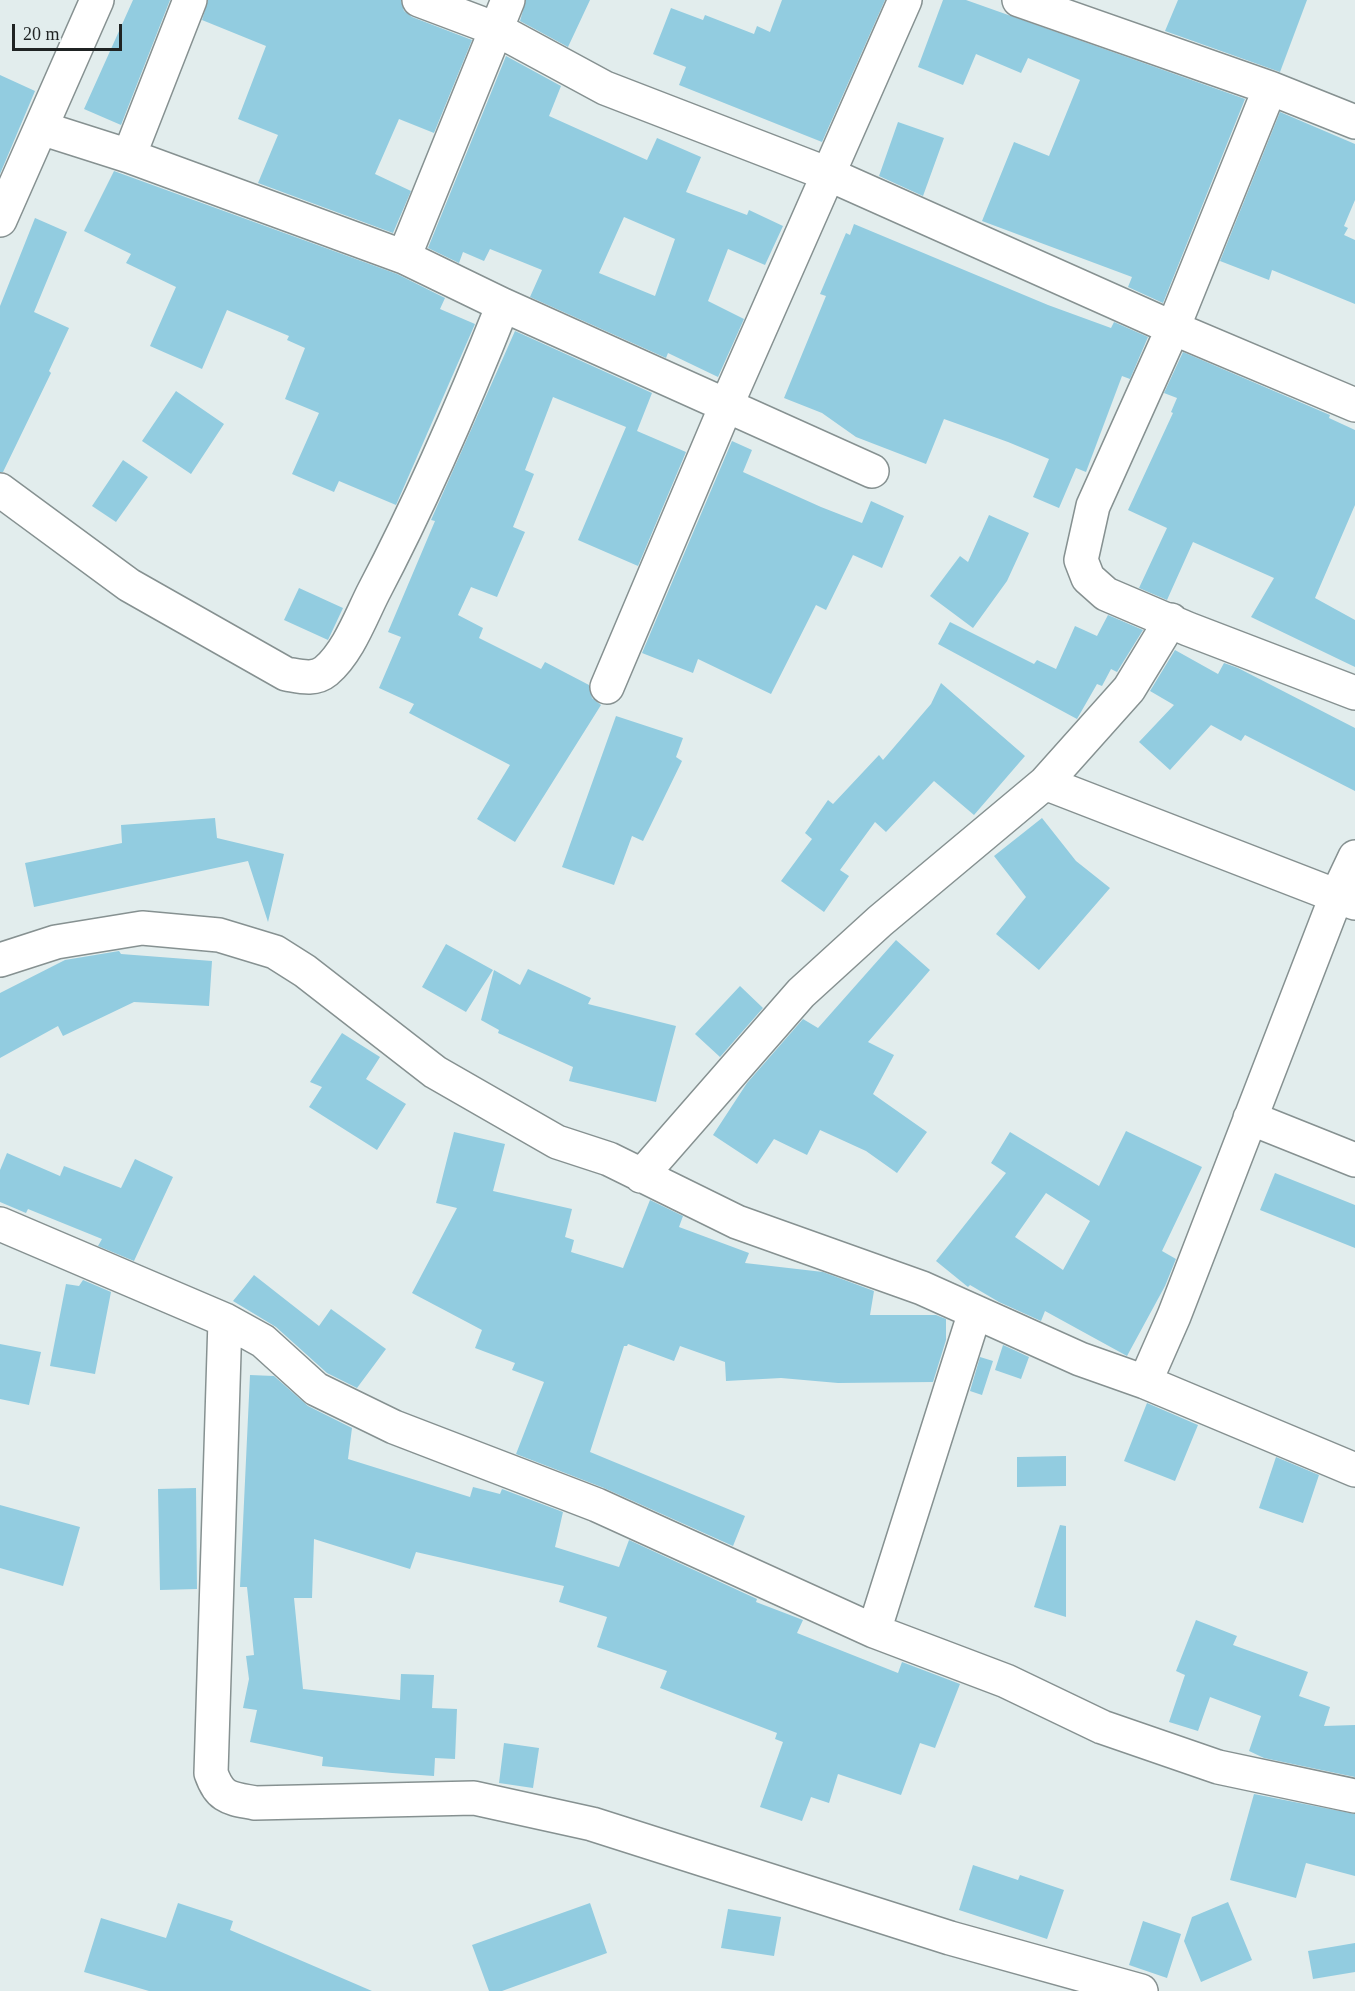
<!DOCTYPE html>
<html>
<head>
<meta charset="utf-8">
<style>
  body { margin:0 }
  #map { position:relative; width:1355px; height:1991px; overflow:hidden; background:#e2eded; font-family:Georgia,serif }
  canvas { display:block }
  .scale { position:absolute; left:12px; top:24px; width:110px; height:27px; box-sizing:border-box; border:3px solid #1f2323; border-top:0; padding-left:8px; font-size:18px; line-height:21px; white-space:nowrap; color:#1f2323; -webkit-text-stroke:4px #e2eded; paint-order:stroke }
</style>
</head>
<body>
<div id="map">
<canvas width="1355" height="1991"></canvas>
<div class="scale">20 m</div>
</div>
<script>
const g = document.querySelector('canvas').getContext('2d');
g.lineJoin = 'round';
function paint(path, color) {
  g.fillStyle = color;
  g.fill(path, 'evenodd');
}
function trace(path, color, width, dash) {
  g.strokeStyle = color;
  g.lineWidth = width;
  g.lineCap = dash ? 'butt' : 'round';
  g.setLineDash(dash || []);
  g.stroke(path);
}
const building = new Path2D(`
  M 133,0 L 170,0 L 121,125 L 84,109 Z
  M 208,0 L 401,0 L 404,11 L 412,17 L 472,40 L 434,133 L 399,119 L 375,174 L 411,191 L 393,233 L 258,183 L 278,135 L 238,119 L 266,46 L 202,20 Z
  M 526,0 L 590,0 L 568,47 L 520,21 Z
  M 782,0 L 885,0 L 822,142 L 679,85 L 686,67 L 653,54 L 671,8 L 703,20 L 705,15 L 754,34 L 757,26 L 770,32 Z
  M 943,0 L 966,0 L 1245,99 L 1163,303 L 1128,287 L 1132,277 L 982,221 L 1014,142 L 1049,156 L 1080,80 L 1028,58 L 1021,73 L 976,54 L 963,85 L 918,67 Z
  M 1178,0 L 1307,0 L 1280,72 L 1165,31 Z
  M 506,56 L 561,86 L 549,116 L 647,160 L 657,138 L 701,157 L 686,192 L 747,215 L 749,210 L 783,226 L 765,265 L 728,249 L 708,301 L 744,319 L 718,377 L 668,353 L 666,358 L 530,297 L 542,270 L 490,249 L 484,261 L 463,252 L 459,263 L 428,248 ZM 624,217 L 675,239 L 655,296 L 599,273 Z
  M 0,75 L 35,91 L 0,174 Z
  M 1280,112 L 1355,144 L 1355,200 L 1344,226 L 1348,228 L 1344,235 L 1355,240 L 1355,304 L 1272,270 L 1269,280 L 1220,261 Z
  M 898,122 L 944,138 L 923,196 L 879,176 Z
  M 114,171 L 397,274 L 445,298 L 440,309 L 475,324 L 396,505 L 339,481 L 334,492 L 292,474 L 319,413 L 285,399 L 305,348 L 287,340 L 289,336 L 227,310 L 202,369 L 150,346 L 176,287 L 126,263 L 131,254 L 84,231 Z
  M 35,218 L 67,232 L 34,312 L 69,328 L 49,371 L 51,373 L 3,472 L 0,472 L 0,306 Z
  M 854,224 L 1048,305 L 1111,328 L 1114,322 L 1148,337 L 1130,379 L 1122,376 L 1086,472 L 1076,468 L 1059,508 L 1033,497 L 1049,459 L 1008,442 L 944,419 L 926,464 L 856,437 L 822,413 L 784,398 L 826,296 L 820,294 L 846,233 L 850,235 Z
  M 515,331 L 652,393 L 637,431 L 686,452 L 638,566 L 578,540 L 626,427 L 553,397 L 525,470 L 534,474 L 513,527 L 525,532 L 497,597 L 471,587 L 458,615 L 483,628 L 479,638 L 541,669 L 545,662 L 589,685 L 592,698 L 601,705 L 515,842 L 477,819 L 510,765 L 409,713 L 414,704 L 379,688 L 401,637 L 388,632 L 435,521 L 431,520 Z
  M 1183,352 L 1330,415 L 1329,418 L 1355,430 L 1355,505 L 1315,598 L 1355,620 L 1355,667 L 1251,617 L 1274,578 L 1193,542 L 1167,600 L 1139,588 L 1167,528 L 1128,510 L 1173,413 L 1171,412 L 1177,398 L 1164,393 Z
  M 176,391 L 224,424 L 191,474 L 142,441 Z
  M 732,441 L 752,450 L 743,472 L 821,507 L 862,523 L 871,501 L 904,516 L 882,568 L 853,555 L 826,610 L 816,605 L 771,694 L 698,659 L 693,673 L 642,653 Z
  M 123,460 L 148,477 L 116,522 L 92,506 Z
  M 989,515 L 1029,533 L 1007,581 L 973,628 L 930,596 L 960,556 L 968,562 Z
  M 299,588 L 343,608 L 328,640 L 284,620 Z
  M 1108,615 L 1143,630 L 1117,672 L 1111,669 L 1102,686 L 1097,684 L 1077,719 L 938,644 L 950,622 L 1034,664 L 1037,660 L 1056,669 L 1075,626 L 1097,636 Z
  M 1175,650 L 1218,674 L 1224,663 L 1238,668 L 1355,728 L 1355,791 L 1245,735 L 1241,741 L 1211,725 L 1170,770 L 1139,742 L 1174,705 L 1150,691 Z
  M 941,683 L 1025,756 L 974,815 L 934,781 L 886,832 L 875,822 L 840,870 L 849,876 L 824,912 L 781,881 L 812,839 L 805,833 L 828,800 L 833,804 L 879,755 L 883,760 L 931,704 Z
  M 616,716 L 683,738 L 676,757 L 682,761 L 643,841 L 632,836 L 614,885 L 562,867 Z
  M 215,818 L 217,838 L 284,854 L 268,922 L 248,861 L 34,907 L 25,863 L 122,843 L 121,825 Z
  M 1042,818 L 1076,861 L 1110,888 L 1039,970 L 996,934 L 1026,897 L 994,856 Z
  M 896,940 L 930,970 L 868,1042 L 894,1055 L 873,1094 L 927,1132 L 897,1173 L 866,1151 L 820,1130 L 807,1155 L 774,1139 L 757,1164 L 713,1135 L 747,1083 L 803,1019 L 818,1028 Z
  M 446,944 L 493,970 L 466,1012 L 422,987 Z
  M 119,951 L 121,954 L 212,961 L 209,1006 L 134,1002 L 63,1036 L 58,1026 L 0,1058 L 0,993 L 65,960 Z
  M 528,969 L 591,998 L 588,1004 L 676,1026 L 656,1102 L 569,1081 L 573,1067 L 498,1033 L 499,1030 L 481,1020 L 494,970 L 520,985 Z
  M 740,986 L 763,1008 L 720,1057 L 695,1034 Z
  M 342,1033 L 380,1057 L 366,1079 L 406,1104 L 377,1150 L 309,1107 L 322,1087 L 310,1082 Z
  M 1126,1131 L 1202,1167 L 1162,1251 L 1176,1259 L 1165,1286 L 1127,1356 L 1045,1311 L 1041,1321 L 999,1302 L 970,1285 L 968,1287 L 936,1261 L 1006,1173 L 991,1163 L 1010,1132 L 1099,1186 ZM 1046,1193 L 1090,1221 L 1063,1270 L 1015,1237 Z
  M 454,1132 L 505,1144 L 493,1191 L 572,1209 L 565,1237 L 574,1240 L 571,1252 L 623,1268 L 650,1200 L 683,1216 L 679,1227 L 749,1253 L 745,1263 L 823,1272 L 874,1291 L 870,1315 L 936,1315 L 946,1319 L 946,1340 L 933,1382 L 838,1383 L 781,1378 L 726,1381 L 725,1362 L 680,1346 L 674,1361 L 628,1344 L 627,1346 L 624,1346 L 590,1452 L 745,1516 L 733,1546 L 604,1488 L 516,1454 L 544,1382 L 512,1370 L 515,1363 L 475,1348 L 482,1330 L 412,1293 L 457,1208 L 436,1203 Z
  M 7,1153 L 60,1176 L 64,1166 L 121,1188 L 135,1159 L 173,1177 L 134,1261 L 98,1246 L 102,1239 L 28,1209 L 26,1213 L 0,1202 L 0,1170 Z
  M 1275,1173 L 1355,1205 L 1355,1248 L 1260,1210 Z
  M 254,1275 L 319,1326 L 331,1309 L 386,1349 L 357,1388 L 327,1373 L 276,1327 L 233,1301 Z
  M 83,1280 L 111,1292 L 95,1374 L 50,1366 L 66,1284 L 79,1286 Z
  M 0,1344 L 41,1352 L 29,1405 L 0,1399 Z
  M 1003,1345 L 1029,1357 L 1021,1379 L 995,1370 Z
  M 980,1357 L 993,1361 L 982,1395 L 970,1391 Z
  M 250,1375 L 274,1376 L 308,1406 L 352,1428 L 348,1459 L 470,1497 L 473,1487 L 500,1494 L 502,1489 L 563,1512 L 555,1547 L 619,1567 L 629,1540 L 757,1599 L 756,1602 L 803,1620 L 797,1633 L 898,1673 L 902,1662 L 960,1684 L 935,1748 L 920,1743 L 901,1795 L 838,1774 L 829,1803 L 811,1797 L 802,1821 L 760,1807 L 783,1742 L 775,1739 L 777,1733 L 660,1688 L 667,1671 L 597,1647 L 607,1617 L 559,1602 L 564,1586 L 416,1552 L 410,1569 L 314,1539 L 312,1598 L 294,1598 L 303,1689 L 400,1700 L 401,1674 L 434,1675 L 432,1708 L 457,1709 L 455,1759 L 435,1758 L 434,1776 L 392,1773 L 322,1766 L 323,1757 L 250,1742 L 257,1710 L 243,1708 L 249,1679 L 246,1656 L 254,1655 L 247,1587 L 240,1587 Z
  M 1147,1403 L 1198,1425 L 1175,1481 L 1124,1461 Z
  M 1066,1456 L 1066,1486 L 1017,1487 L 1017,1457 Z
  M 1276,1457 L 1319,1475 L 1303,1523 L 1259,1508 Z
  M 196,1488 L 197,1589 L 160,1590 L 158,1489 Z
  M 0,1505 L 80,1527 L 63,1586 L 0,1568 Z
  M 1060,1525 L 1066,1526 L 1066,1617 L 1034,1607 Z
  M 1196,1620 L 1237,1636 L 1233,1645 L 1308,1672 L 1299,1696 L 1330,1707 L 1324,1726 L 1355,1725 L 1355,1777 L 1264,1758 L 1249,1751 L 1261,1716 L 1210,1697 L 1198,1731 L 1169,1722 L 1185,1675 L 1176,1671 Z
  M 504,1743 L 539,1748 L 533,1788 L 499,1783 Z
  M 1254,1794 L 1355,1814 L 1355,1876 L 1306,1863 L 1296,1898 L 1230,1880 Z
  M 973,1865 L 1018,1880 L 1020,1875 L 1064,1890 L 1047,1939 L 959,1910 Z
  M 1228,1902 L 1252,1960 L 1201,1982 L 1184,1941 L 1192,1917 Z
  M 178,1903 L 233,1921 L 230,1930 L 372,1991 L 149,1991 L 84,1972 L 101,1918 L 166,1938 Z
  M 590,1903 L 607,1953 L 502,1991 L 489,1991 L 472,1945 Z
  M 728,1909 L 781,1917 L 774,1956 L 721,1948 Z
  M 1143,1921 L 1181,1934 L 1167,1978 L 1129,1965 Z
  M 1355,1943 L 1355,1972 L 1313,1979 L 1308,1951 Z`);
const minor = new Path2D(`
  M 419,0 L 496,29 L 605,88 L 828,174 L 1173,328 L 1355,405
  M 1019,0 L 1270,88 L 1355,122
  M 1270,88 L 1173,328 L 1093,506 L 1081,560 L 1088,578 L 1106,594 L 1188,629 L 1355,693
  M 41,128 L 129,156 L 404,257 L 503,305 L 872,471
  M 129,156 L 190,0
  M 0,220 L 97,0
  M 404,257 L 508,0
  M 0,490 L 129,585 L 286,674 C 299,676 314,681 326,671 C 348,652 360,619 373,593 C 422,500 464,403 503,305
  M 607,687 L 726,406 L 905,0
  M 1045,783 L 1355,903
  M 0,960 L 56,942 L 142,928 L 219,935 L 275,952 L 305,971 L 435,1072 L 557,1142 L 609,1159 L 737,1222 L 922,1288 L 1080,1359 L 1145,1382 L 1355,1470
  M 1250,1118 L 1355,1160
  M 641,1176 L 801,993 L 880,921 L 1045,783 L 1129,689 L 1171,620
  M 0,1224 L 225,1320 L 263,1341 L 316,1389 L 394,1427 L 597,1505 L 874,1631 L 1006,1681 L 1102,1727 L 1218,1767 L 1355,1796
  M 225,1320 L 211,1773 C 220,1799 230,1798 255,1803 L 474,1798 L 592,1824 L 950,1938 L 1141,1991
  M 1145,1382 L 1174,1316 L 1336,897 L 1355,857
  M 874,1631 L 975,1312`);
paint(building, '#92cce0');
trace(minor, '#869191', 36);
trace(minor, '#fff', 33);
</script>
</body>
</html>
